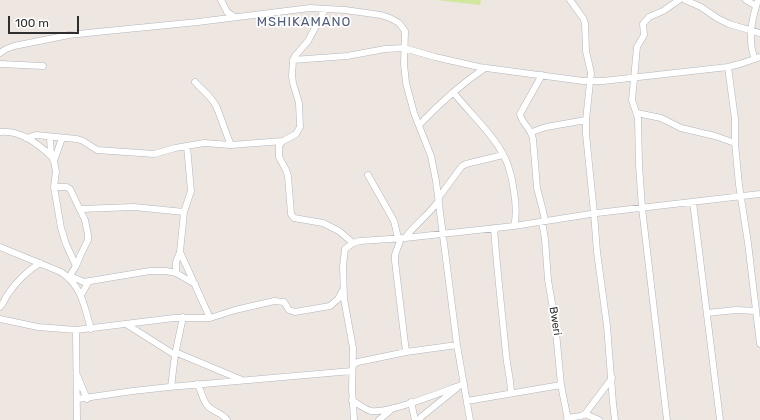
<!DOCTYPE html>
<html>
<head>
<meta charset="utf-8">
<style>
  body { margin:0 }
  #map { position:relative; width:760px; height:420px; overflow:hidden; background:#eee7e1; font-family:Rubik,sans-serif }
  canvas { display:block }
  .scale { position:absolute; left:8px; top:16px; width:71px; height:18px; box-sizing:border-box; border:2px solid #2e2e2e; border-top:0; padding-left:5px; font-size:12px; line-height:14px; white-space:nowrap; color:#2e2e2e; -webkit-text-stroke:3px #fff; paint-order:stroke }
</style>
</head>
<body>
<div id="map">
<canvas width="760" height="420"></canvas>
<div class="scale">100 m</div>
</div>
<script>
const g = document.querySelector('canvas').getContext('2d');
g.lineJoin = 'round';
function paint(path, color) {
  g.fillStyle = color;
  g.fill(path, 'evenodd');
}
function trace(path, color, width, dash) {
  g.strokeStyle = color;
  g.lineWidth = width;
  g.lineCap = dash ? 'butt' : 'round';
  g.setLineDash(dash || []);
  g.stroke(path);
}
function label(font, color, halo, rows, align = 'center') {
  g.font = font + ' Rubik,sans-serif';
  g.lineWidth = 3.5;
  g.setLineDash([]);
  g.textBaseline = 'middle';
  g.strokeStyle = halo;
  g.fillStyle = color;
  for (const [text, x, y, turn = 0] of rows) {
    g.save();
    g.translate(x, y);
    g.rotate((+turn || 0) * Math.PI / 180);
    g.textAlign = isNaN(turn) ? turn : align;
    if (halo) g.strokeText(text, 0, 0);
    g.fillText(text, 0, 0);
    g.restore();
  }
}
const pitch = new Path2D(`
  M 436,0 L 481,0 L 480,5 Z`);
const minor = new Path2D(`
  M 221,0 L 227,12 L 235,17
  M 570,0 L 583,18 L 585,23 L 586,51 L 591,73 L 586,120 L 586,134 L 594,213 L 597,252 L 607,326 L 613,403 L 615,420
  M 685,0 L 701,7 L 717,18 L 729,24 L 760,33
  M 746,0 L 756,6
  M 325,9 L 308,41 L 295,56 L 293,60 L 292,76 L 293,83 L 299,103 L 300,127 L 296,134 L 283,141 L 279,146 L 279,157 L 286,170 L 288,176 L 291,214 L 294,218 L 323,223 L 339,231 L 353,243
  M 0,53 L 6,49 L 14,46 L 69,35 L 97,32 L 198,22 L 310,8 L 345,10 L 381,15 L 390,18 L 399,23 L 405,31 L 404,64 L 406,83 L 414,113 L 431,156 L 436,181 L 457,345 L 470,420
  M 755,59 C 747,41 752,18 758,0
  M 293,60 L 347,56 L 385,49 L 404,48 L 435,57 L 479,67 L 583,81 L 603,81 L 728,67 L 743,63 L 760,57
  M 0,64 L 43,66
  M 728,67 L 735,119 L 735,143 L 739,185 L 748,243 L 760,344
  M 542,75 L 520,114 C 522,124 531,128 533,139 L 537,188 L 543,211 L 545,221
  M 195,82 C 202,90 212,97 216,106 C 222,119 225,132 231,145
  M 454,93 C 472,116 498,138 508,165 C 511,174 513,183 514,192 C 516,204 517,215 514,226
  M 637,113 L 661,118 L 681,128 L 715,136 L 735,143
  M 419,125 C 439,104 461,84 485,68
  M 0,132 C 20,130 37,143 51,156
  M 532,132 L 546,127 L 586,120
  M 50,137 L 51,156 L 54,161 L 56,172 L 54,187 L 61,228 L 66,244 L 76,266
  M 26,138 L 36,135 L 77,139 L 83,141 L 97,150 L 154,154 L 175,148 L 204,143 L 231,145 L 283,141
  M 187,146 L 191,191 L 184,212 L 180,252 L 210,318
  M 54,161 L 62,138
  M 368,175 L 394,221 L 398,238
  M 54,187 L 67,187 L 70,189 L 85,220 L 88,235 L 88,240 L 81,254 L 76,266 L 69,277
  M 439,197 L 462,166 L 466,164 L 503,155
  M 693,202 L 720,420
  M 81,209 L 134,207 L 184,212
  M 542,222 L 545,239 L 548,280 L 555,321 L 561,385 L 568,420
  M 494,228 C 497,270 502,312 506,354 C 507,367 511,380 511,393
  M 401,238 L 395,255 L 395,261 L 406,352
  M 405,238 C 415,224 430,214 439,200
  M 0,247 L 61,272 C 82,286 84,306 91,329
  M 176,273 L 176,262 L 180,252
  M 70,276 L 84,282 L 150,271 L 166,271 L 176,273 L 195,284
  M 81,295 L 89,281
  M 0,307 C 4,303 5,298 8,294 C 17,281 27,271 40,263
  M 707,313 L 736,310 L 756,311
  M 0,319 L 38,327 L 76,330 L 174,318 L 210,318 L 235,310 L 274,301 L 284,302 L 289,310 L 295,312 L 330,306 L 338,299 L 343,290
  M 126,324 L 175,355
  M 76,330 L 77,420
  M 175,352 L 242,380
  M 353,365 L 358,362 L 406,352 L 457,345
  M 77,375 L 87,399
  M 197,384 C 202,391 202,399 207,405 C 212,412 222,412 227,420
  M 171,387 L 175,355 L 183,317
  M 77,399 L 133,391 L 169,387 L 352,371
  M 352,400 C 358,404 364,409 371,411 C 389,414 444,391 464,384
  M 467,401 L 561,385
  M 411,402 L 415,420
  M 585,414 L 599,420
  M 567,418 L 581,416 L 585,414 L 612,378
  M 354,420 L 352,389 L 353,348 L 344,299 L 343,266 L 345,249 L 353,243 L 360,241 L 405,238 L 514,226 L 597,213 L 760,194
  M 379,420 L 393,408
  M 419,420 L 421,417 L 457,388
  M 667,420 L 642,208 L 639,165 L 638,118 L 632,100 L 637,47 L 644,35 L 643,24 L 649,17 L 663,11 L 679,0`);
const streetNames = [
  ["Bweri",555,321,81]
];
const quarterNames = [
  ["MSHIKAMANO",304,22]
];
paint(pitch, '#d1e79e');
trace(minor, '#b1b5bd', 7);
trace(minor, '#fff', 6);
label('11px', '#2e2e2e', '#fff', streetNames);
g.letterSpacing = '1px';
label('13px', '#505d7c', '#fff', quarterNames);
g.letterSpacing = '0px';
</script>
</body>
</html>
